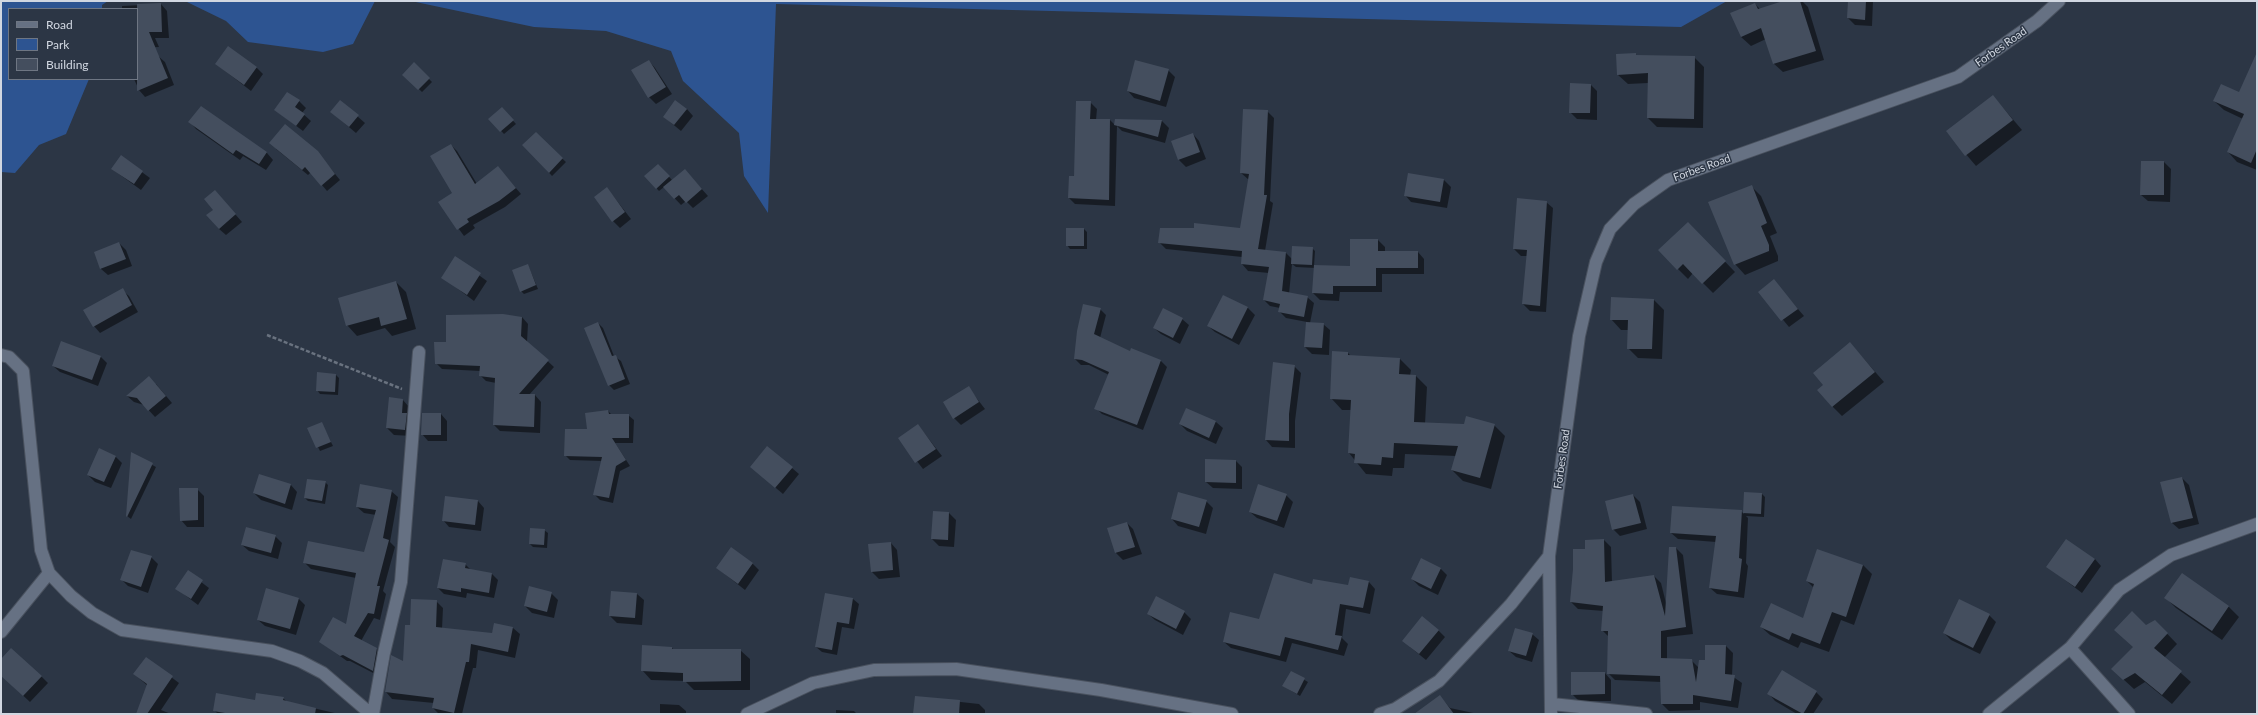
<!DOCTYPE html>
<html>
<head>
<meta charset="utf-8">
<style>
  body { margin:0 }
  #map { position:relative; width:2258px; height:715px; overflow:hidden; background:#2c3645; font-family:Lato,sans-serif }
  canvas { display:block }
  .frame { position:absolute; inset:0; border:2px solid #d1d7e1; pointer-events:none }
  .legend { position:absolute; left:8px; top:8px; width:130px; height:72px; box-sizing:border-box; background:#2c3645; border:1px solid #6e7683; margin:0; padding:5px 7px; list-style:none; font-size:12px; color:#d1d7e1 }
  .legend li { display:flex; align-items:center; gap:8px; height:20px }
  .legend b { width:20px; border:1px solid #6e7683 }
</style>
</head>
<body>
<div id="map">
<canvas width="2258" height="715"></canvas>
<div class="frame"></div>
<ul class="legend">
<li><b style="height:5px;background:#667183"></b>Road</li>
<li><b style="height:11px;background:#2d5491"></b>Park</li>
<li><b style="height:11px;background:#444e5e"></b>Building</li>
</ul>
</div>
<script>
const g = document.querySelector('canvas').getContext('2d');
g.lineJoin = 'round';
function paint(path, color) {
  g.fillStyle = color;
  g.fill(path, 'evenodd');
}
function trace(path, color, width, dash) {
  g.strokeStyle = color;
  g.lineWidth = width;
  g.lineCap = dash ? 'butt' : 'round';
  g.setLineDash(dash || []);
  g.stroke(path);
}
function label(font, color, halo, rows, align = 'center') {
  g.font = font + ' Lato,sans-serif';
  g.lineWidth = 3;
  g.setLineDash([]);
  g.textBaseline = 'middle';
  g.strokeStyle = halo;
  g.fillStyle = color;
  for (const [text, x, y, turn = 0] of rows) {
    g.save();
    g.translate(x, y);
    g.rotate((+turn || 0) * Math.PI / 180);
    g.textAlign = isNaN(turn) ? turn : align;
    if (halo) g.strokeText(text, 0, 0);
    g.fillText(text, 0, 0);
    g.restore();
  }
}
const green = new Path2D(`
  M 1,1 L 108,1 L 102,5 L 102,9 L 9,9 L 9,79 L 89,79 L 66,134 L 39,145 L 15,173 L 1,172 Z
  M 185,1 L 375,1 L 353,44 L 323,52 L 248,42 L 226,21 Z
  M 411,1 L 1727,1 L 1681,27 L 776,4 L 768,213 L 744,176 L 739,133 L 683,81 L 671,51 L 606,31 L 534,27 Z`);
const shadow = new Path2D(`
  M 1787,1 L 1802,1 L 1808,7 L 1824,60 L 1783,72 L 1773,63 L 1766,39 L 1751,46 L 1741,37 L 1755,4 L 1760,9 Z
  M 1849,1 L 1873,1 L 1872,26 L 1855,25 L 1848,18 Z
  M 161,4 L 167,11 L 169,38 L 155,38 L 159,47 L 137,48 L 137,9 L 122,9 L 122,6 Z
  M 1635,54 L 1638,56 L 1694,57 L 1704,67 L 1703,128 L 1657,127 L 1648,118 L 1648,83 L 1628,84 L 1618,75 Z
  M 158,56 L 165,62 L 174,85 L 145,97 L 139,90 L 134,79 L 137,79 L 137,64 Z
  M 649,61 L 655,68 L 672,94 L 656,104 L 649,97 Z
  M 216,64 L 256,67 L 263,74 L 251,91 Z
  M 414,64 L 432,82 L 422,92 L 404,75 Z
  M 1168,70 L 1175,77 L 1166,107 L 1134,98 L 1128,91 Z
  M 2257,77 L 2257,170 L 2237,162 L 2228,152 L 2243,119 L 2224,110 L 2214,101 L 2239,93 Z
  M 1591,85 L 1597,91 L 1597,120 L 1577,119 L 1570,112 Z
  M 1993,96 L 2022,130 L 1976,166 L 1947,132 Z
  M 299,101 L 306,108 L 302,113 L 311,121 L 303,131 L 275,110 Z
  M 340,101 L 365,123 L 356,133 L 331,112 Z
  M 1090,102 L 1097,109 L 1096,120 L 1110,120 L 1115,125 L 1116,120 L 1162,121 L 1169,128 L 1165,143 L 1122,131 L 1117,126 L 1115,206 L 1075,204 L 1069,198 Z
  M 201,108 L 267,153 L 273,160 L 266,170 L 243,156 L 240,160 L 196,129 L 190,122 Z
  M 687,109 L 693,116 L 681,131 L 664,117 Z
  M 1267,111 L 1274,118 L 1270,201 L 1273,203 L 1265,251 L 1286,253 L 1293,260 L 1312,248 L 1315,251 L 1314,266 L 1351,267 L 1378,240 L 1385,247 L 1385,252 L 1418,252 L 1424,259 L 1424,274 L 1382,274 L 1382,292 L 1340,292 L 1339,301 L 1320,300 L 1313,293 L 1315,268 L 1296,267 L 1292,264 L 1289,294 L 1307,297 L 1314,303 L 1310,323 L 1323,324 L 1330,330 L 1329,355 L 1312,354 L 1305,347 L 1307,322 L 1286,318 L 1279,311 L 1280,308 L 1270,306 L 1264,300 L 1269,273 L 1248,271 L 1242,264 L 1242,257 L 1166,249 L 1159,242 L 1241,229 L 1249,180 L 1241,173 Z
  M 505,112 L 516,124 L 504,134 L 490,119 Z
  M 536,134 L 566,162 L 552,176 L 524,145 Z
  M 1193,134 L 1199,141 L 1206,159 L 1186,167 L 1179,160 L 1172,142 Z
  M 451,145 L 457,151 L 477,184 L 498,167 L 521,194 L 505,207 L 473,225 L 475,228 L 464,236 L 439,202 L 454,193 Z
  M 276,149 L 318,153 L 340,180 L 327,191 L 311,172 L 308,175 Z
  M 121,157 L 150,178 L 141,190 L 112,169 Z
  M 2164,162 L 2171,169 L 2170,202 L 2148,201 L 2141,195 Z
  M 658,165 L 672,180 L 691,177 L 708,196 L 693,208 L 686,201 L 681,205 L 664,187 L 659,191 L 645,176 Z
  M 1444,180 L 1451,187 L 1447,208 L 1411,202 L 1405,195 Z
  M 1751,186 L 1761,196 L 1777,233 L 1770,236 L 1778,256 L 1778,261 L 1745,275 L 1735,264 Z
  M 607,188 L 631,219 L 620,228 L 613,221 Z
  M 215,191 L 242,222 L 226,235 L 219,229 L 214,210 Z
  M 1546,202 L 1553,208 L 1546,312 L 1530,311 L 1523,304 L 1527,256 L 1521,256 L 1514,249 Z
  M 1688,223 L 1735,272 L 1713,293 L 1693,273 L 1688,279 L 1659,250 Z
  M 1084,229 L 1087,232 L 1087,249 L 1070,249 L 1067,245 Z
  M 119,243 L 126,250 L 132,266 L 108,275 L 101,269 L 95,253 Z
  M 455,258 L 487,281 L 474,301 L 442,277 Z
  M 528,265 L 538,289 L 524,294 L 521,291 Z
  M 1774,281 L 1804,316 L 1789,327 L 1760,292 Z
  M 396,282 L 406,292 L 416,329 L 392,336 L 385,328 L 357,336 L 347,325 Z
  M 122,290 L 129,296 L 138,312 L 100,333 L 94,326 Z
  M 1224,296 L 1248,308 L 1255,315 L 1239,345 L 1215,332 L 1208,326 Z
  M 1654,300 L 1664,310 L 1662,359 L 1638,358 L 1628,348 L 1629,330 L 1621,330 L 1611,319 Z
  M 1100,309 L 1106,315 L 1100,338 L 1131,352 L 1161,361 L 1167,367 L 1143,430 L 1102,414 L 1096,408 L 1109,375 L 1089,365 L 1081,365 L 1075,359 Z
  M 522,317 L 528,324 L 527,342 L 554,367 L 529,395 L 535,395 L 541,402 L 540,433 L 500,431 L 494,425 L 496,383 L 486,381 L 480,375 L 480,371 L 442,369 L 436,363 L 447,343 Z
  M 1182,319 L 1189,325 L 1180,344 L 1161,334 L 1154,328 Z
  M 598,323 L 603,328 L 614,356 L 621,361 L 630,384 L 614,390 L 609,385 Z
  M 1850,343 L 1884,382 L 1842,416 L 1832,406 L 1824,385 Z
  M 1348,353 L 1351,356 L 1400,359 L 1411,370 L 1410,376 L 1416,376 L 1427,387 L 1425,424 L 1494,425 L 1505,436 L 1491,489 L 1463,481 L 1452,470 L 1456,456 L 1405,454 L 1404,468 L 1393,468 L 1392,476 L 1366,474 L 1349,453 L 1351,410 L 1342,410 L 1331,398 Z
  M 100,356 L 107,363 L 98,386 L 60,372 L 53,366 Z
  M 1294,366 L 1301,373 L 1295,421 L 1295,448 L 1272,447 L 1266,440 Z
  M 336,375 L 339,378 L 338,395 L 320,394 L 317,390 Z
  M 156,384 L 172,403 L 155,417 L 144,405 L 134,402 L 127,396 Z
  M 968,387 L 985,409 L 961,425 L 954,418 Z
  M 403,400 L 409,407 L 412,436 L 394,435 L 387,428 Z
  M 1186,409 L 1216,422 L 1223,428 L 1216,444 L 1187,431 L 1180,424 Z
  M 608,411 L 612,415 L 628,415 L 634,420 L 633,443 L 615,443 L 630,466 L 620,471 L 613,503 L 600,500 L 595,495 L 602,461 L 570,460 L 565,455 Z
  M 441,414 L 447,421 L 447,441 L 428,441 L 422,434 Z
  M 322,424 L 333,446 L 320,451 L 309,429 Z
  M 918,425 L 942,456 L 923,469 L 899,438 Z
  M 132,454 L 156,467 L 131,519 L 127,516 Z
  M 115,456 L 122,463 L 111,488 L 95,482 L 88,475 Z
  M 1236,461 L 1242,467 L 1242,489 L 1213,488 L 1206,482 Z
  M 751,467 L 792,468 L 799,474 L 783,494 Z
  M 2182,478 L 2189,485 L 2199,524 L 2179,529 L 2172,523 Z
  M 325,482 L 328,485 L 325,504 L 308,501 L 305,498 Z
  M 291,485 L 297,492 L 292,510 L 261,500 L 254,493 Z
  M 197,489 L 204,496 L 204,527 L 187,527 L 181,520 Z
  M 391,491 L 398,497 L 390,542 L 395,547 L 383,591 L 386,594 L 380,620 L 374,618 L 361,641 L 377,649 L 383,655 L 379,676 L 350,661 L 347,661 L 320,642 L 347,625 L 356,578 L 311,569 L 305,563 L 365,553 L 376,515 L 364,513 L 357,507 Z
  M 1745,493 L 1762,494 L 1765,497 L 1764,517 L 1746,516 L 1748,518 L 1746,563 L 1748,566 L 1744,598 L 1717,594 L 1710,588 L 1716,542 L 1678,539 L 1671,533 L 1741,511 L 1744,514 Z
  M 1286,495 L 1293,502 L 1284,528 L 1257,518 L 1250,512 Z
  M 1633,495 L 1640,502 L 1647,529 L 1620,536 L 1613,529 Z
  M 478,501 L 484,508 L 481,531 L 449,527 L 443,520 Z
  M 1206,501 L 1213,508 L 1206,534 L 1178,526 L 1172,519 Z
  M 934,512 L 949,513 L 956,520 L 954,547 L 939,546 L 932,539 Z
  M 1127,523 L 1133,529 L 1142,554 L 1123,560 L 1116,553 L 1108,528 Z
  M 544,530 L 548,533 L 547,548 L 533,547 L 530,544 Z
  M 275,536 L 282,543 L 278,559 L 249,551 L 242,545 Z
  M 1604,540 L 1611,547 L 1612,582 L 1654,576 L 1661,583 L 1666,603 L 1676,548 L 1683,555 L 1693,634 L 1667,637 L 1667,659 L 1691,660 L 1699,668 L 1726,646 L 1733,653 L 1732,676 L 1742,683 L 1738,708 L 1700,702 L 1700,710 L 1669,711 L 1662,704 L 1661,682 L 1615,680 L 1608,673 L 1609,637 L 1602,630 L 1604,611 L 1578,609 L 1571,602 L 1586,550 Z
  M 891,543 L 897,550 L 900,577 L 879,579 L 872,572 Z
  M 151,557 L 158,564 L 148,593 L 128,586 L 122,580 Z
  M 1422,559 L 1441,569 L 1447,575 L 1438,595 L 1419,586 L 1412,579 Z
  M 2095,559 L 2101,566 L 2082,593 L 2048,567 Z
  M 752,563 L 759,570 L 745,590 L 717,568 Z
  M 465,564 L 471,570 L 492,574 L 498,580 L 494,598 L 467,593 L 466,598 L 444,594 L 438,588 Z
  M 1863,565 L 1872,574 L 1854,625 L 1841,620 L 1829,652 L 1801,642 L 1798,648 L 1770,635 L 1761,627 L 1804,619 L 1814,588 L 1807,581 Z
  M 188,572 L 209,588 L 198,605 L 177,589 Z
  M 2182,575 L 2229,607 L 2239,617 L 2222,640 L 2176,608 L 2166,598 Z
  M 1351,578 L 1369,582 L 1375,589 L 1370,614 L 1346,609 L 1342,638 L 1348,644 L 1344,656 L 1292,643 L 1286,662 L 1231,648 L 1224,642 L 1312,586 L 1349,586 Z
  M 551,593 L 558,600 L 554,618 L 532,613 L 525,606 Z
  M 637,594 L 644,600 L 642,625 L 617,623 L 610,616 Z
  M 826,594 L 853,599 L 859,604 L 854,629 L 842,627 L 837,655 L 822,652 L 816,647 Z
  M 298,598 L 305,605 L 296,635 L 265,626 L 258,620 Z
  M 1156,598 L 1184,612 L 1191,619 L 1183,635 L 1155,620 L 1148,614 Z
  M 436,601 L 443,608 L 442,629 L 492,634 L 495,624 L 513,628 L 520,634 L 515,658 L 478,650 L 476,668 L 473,668 L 462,714 L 439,714 L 433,708 L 434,703 L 392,699 L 386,692 L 404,663 L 411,626 Z
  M 1989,615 L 1996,622 L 1980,654 L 1951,640 L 1944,633 Z
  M 2155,621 L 2177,644 L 2164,658 L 2191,682 L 2172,704 L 2145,682 L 2134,689 L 2123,679 L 2134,647 L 2145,626 Z
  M 1438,630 L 1445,637 L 1426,660 L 1410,647 Z
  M 1532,634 L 1539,640 L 1532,662 L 1516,657 L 1509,651 Z
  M 672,648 L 674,650 L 740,650 L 750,659 L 750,690 L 694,690 L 685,681 L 651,680 L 642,670 Z
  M 146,658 L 179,683 L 161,710 L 171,714 L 137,714 L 148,686 L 134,674 Z
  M 1,661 L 41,676 L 48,683 L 30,702 L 1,675 Z
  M 1291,672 L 1308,682 L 1300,696 L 1283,686 Z
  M 1605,673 L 1611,680 L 1611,701 L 1579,701 L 1572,694 Z
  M 1816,692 L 1823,699 L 1813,714 L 1797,714 L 1775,701 L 1769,694 Z
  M 1440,696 L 1450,708 L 1478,714 L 1418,714 Z
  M 916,697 L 979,704 L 985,710 L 985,714 L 914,714 Z
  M 283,698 L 287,702 L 339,714 L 218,714 L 214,710 L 256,701 Z
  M 660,704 L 679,705 L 686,711 L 686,714 L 660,714 Z
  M 836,710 L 854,711 L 857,714 L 836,714 Z
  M 597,713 L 616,714 L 596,714 Z`);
const building = new Path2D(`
  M 1783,1 L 1800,1 L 1816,51 L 1773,64 L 1761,28 L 1741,37 L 1730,13 L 1755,3 L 1758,9 Z
  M 1848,1 L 1866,1 L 1865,20 L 1847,18 Z
  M 161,3 L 162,32 L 149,32 L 168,78 L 137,91 L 137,4 Z
  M 228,46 L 257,67 L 244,85 L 215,64 Z
  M 2257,52 L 2257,149 L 2251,163 L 2227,152 L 2244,114 L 2213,101 L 2221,84 L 2239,92 Z
  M 1636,53 L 1636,55 L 1695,56 L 1694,119 L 1647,118 L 1648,73 L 1617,75 L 1616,54 Z
  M 649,60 L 666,87 L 648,98 L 631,70 Z
  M 1135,60 L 1169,69 L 1160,101 L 1127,91 Z
  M 414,62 L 430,78 L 418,90 L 402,75 Z
  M 1570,83 L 1591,84 L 1590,113 L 1569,113 Z
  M 287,92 L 300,100 L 295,107 L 305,114 L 296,126 L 274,110 Z
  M 1993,95 L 2013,120 L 1965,156 L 1946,131 Z
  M 340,100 L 359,115 L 349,127 L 330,112 Z
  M 675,100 L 687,109 L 674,125 L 663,117 Z
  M 1076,101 L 1091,101 L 1090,119 L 1110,119 L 1109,200 L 1068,198 L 1069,176 L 1074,176 Z
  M 201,106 L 267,152 L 259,164 L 236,150 L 233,154 L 188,122 Z
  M 502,107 L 514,120 L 500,132 L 488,119 Z
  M 1243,109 L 1268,110 L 1264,195 L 1267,195 L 1258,249 L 1286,252 L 1282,291 L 1308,296 L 1304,317 L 1278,312 L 1280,304 L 1263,300 L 1269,267 L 1241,264 L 1242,251 L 1158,243 L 1160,228 L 1194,228 L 1194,223 L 1240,228 L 1249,174 L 1240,173 Z
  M 1115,119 L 1162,120 L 1158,137 L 1114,125 Z
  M 285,124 L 318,151 L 335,174 L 321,186 L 305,167 L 302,170 L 269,143 Z
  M 536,132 L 563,158 L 549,173 L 522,145 Z
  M 1193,133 L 1200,152 L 1178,160 L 1171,141 Z
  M 451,144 L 475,184 L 498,166 L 516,188 L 499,201 L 467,219 L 469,222 L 457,230 L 438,202 L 452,193 L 430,156 Z
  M 121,155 L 143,171 L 134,184 L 111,169 Z
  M 2141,161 L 2164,161 L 2164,195 L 2140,195 Z
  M 658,164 L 670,176 L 656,189 L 644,176 Z
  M 685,169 L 702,189 L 686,203 L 679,195 L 674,199 L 663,187 Z
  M 1408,173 L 1444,179 L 1440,202 L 1404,196 Z
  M 1752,185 L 1767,223 L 1761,226 L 1769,245 L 1769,251 L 1734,265 L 1708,202 Z
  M 607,187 L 625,212 L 612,222 L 594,197 Z
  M 215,190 L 236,214 L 219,229 L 206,215 L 213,210 L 204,199 Z
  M 1517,198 L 1547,201 L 1540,306 L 1522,304 L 1527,250 L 1513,249 Z
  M 1688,222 L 1726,261 L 1702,284 L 1683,264 L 1677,270 L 1658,250 Z
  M 1066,228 L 1084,228 L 1084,246 L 1066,246 Z
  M 1350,239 L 1378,239 L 1378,251 L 1418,251 L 1418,268 L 1376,268 L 1376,286 L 1333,286 L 1333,294 L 1312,293 L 1314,265 L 1350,266 Z
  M 119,242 L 126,259 L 100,269 L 94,252 Z
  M 1292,246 L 1313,247 L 1312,265 L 1291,264 Z
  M 455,256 L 481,273 L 467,295 L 441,278 Z
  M 528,264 L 536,285 L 520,292 L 512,270 Z
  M 1774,279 L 1798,309 L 1781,321 L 1758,292 Z
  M 396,281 L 407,319 L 381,326 L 379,317 L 346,326 L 338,298 Z
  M 123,288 L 132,305 L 93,327 L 83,310 Z
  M 1223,295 L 1248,307 L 1232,339 L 1207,326 Z
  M 1611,297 L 1654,299 L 1652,349 L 1627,349 L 1628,320 L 1610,320 Z
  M 1083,304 L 1101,308 L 1094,334 L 1130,351 L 1131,348 L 1161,360 L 1137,425 L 1094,409 L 1109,372 L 1082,360 L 1074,359 L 1077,331 Z
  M 1163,308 L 1183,318 L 1173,338 L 1153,328 Z
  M 503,314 L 522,317 L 521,336 L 549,360 L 519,394 L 535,394 L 534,427 L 493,425 L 495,378 L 479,376 L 480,366 L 435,364 L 434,342 L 446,342 L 446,315 Z
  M 598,322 L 612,356 L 616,355 L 625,379 L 608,386 L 584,328 Z
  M 1306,322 L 1324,323 L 1322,348 L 1304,347 Z
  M 61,341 L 101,356 L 92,380 L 52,366 Z
  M 1850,342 L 1875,372 L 1832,407 L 1817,390 L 1823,385 L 1813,373 Z
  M 1332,351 L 1348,352 L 1348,355 L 1400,358 L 1399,374 L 1416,375 L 1414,422 L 1464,424 L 1466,416 L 1495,424 L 1480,478 L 1451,470 L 1458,446 L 1394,443 L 1393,458 L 1382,457 L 1381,465 L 1354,463 L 1355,454 L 1348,453 L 1351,400 L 1330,399 Z
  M 1273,362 L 1295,365 L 1289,414 L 1289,441 L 1265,440 Z
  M 317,372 L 336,374 L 335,392 L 316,391 Z
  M 149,376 L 166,396 L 148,411 L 137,398 L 126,396 Z
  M 969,386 L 979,402 L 953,419 L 943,402 Z
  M 389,397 L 403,399 L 402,413 L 407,413 L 405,430 L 386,428 Z
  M 1186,408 L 1216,421 L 1209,438 L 1179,424 Z
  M 608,410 L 609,414 L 629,414 L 629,438 L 612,438 L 626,460 L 616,466 L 609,498 L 593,495 L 602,457 L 564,456 L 565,429 L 587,429 L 585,413 Z
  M 422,413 L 441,413 L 441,435 L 421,435 Z
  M 322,422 L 331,442 L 316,448 L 307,428 Z
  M 918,424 L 936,449 L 915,463 L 898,438 Z
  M 767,446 L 793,467 L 775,488 L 750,467 Z
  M 99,448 L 116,456 L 104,482 L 87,475 Z
  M 131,452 L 153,463 L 127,517 L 126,516 Z
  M 1205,459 L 1236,460 L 1236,483 L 1205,482 Z
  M 259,474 L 291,484 L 285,504 L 253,493 Z
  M 2182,477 L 2193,518 L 2171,523 L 2160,482 Z
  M 307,479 L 326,481 L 322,501 L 304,498 Z
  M 360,484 L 392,490 L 383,538 L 389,540 L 377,586 L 380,586 L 374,614 L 368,613 L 354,636 L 377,648 L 373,671 L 343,655 L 340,656 L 319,642 L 333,617 L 346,624 L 356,573 L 303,563 L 308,541 L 364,552 L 376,510 L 356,507 Z
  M 1258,484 L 1287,494 L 1277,521 L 1249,512 Z
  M 179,488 L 198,488 L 198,520 L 180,521 Z
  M 1178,492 L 1207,500 L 1199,527 L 1171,519 Z
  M 1744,492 L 1762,493 L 1761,514 L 1743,513 Z
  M 1633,494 L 1641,523 L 1612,530 L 1605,501 Z
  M 445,496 L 478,500 L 475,525 L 442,521 Z
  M 1672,506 L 1742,510 L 1739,558 L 1742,559 L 1738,592 L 1709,588 L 1716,536 L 1670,533 Z
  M 933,511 L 949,512 L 948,540 L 931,539 Z
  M 1127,522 L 1135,547 L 1115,553 L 1107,528 Z
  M 246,527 L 276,535 L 271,553 L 241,545 Z
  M 530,528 L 545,529 L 544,545 L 529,544 Z
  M 1604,539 L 1605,582 L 1654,575 L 1665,616 L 1669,547 L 1676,547 L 1686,627 L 1661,631 L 1661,658 L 1692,659 L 1696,682 L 1699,660 L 1705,660 L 1705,645 L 1726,645 L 1725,674 L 1735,675 L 1731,701 L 1693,695 L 1693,704 L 1661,704 L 1660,676 L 1607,674 L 1608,631 L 1601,631 L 1603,606 L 1570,602 L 1573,569 L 1573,549 L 1585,549 L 1585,540 Z
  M 2066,539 L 2095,559 L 2075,587 L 2046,567 Z
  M 891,542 L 893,570 L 871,572 L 868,544 Z
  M 731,547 L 753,563 L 738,584 L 716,568 Z
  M 1817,549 L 1863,565 L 1846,617 L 1832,612 L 1820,644 L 1792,633 L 1789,640 L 1760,627 L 1771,603 L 1803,618 L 1814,584 L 1806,581 Z
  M 131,550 L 152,556 L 141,587 L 120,580 Z
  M 1421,558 L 1441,568 L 1431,589 L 1411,579 Z
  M 443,559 L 466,563 L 465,568 L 492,573 L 489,593 L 461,588 L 461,592 L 437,588 Z
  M 188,570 L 203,580 L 191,599 L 175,589 Z
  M 1274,573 L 1312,584 L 1313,579 L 1348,585 L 1350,577 L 1369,581 L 1363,608 L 1340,604 L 1335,635 L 1342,636 L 1338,650 L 1285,637 L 1280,656 L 1223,642 L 1230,612 L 1259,619 Z
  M 2182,573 L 2229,606 L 2212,631 L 2164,598 Z
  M 529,586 L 552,592 L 547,612 L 524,606 Z
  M 266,588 L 299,598 L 290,629 L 257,620 Z
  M 611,591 L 637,593 L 635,618 L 609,616 Z
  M 825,593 L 853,598 L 849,624 L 837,622 L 832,650 L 815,647 Z
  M 1156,596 L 1185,611 L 1176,629 L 1147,614 Z
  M 411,599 L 437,600 L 436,627 L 492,633 L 494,623 L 513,627 L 508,652 L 471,644 L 469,662 L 466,662 L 454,713 L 432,708 L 434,698 L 385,692 L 391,655 L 403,661 L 405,625 L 410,625 Z
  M 1959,599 L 1990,614 L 1973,648 L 1943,633 Z
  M 2132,611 L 2146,625 L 2155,620 L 2168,633 L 2154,648 L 2182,671 L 2162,695 L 2135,673 L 2123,680 L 2111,669 L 2133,647 L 2114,630 Z
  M 1422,616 L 1439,630 L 1419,654 L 1402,641 Z
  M 1515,628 L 1533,633 L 1526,656 L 1508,651 Z
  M 642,645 L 672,647 L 672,649 L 741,649 L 741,681 L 683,682 L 683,673 L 641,671 Z
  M 11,648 L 42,676 L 23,696 L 1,676 L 1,659 Z
  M 146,657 L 173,676 L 147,714 L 136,714 L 147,684 L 133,674 Z
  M 1782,670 L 1817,691 L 1803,714 L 1767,694 Z
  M 1291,671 L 1305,678 L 1297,694 L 1282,686 Z
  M 1571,672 L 1605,672 L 1605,694 L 1571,695 Z
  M 216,693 L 255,700 L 256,693 L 284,697 L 283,700 L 316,708 L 315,714 L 231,714 L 213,711 Z
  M 1440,695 L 1454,714 L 1414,714 Z
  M 915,696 L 960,700 L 959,714 L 913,714 Z`);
const path = new Path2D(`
  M 267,335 L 402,389`);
const street = new Path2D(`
  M 1,355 L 9,357 L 23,371 L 41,550 L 49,573 L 71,596 L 92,613 L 122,630 L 272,651 L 300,661 L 323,673 L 371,714
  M 1,632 L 49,573
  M 2070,648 L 2119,590 L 2171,555 L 2257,524
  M 1552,704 L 1646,714
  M 373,714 L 384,653 L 401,582 L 419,352
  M 747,714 L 813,683 L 874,670 L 956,669 L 1101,690 L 1232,714
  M 1380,714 L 1395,709 L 1439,681 L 1511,604 L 1549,556
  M 1551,714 L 1549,556 L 1579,336 L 1596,262 L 1610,229 L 1634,204 L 1668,180 L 1958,77 L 2037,21 L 2059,1
  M 1989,714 L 2070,648 L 2129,714`);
const streetNames = [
  ["Forbes Road",2001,47,-35],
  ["Forbes Road",1702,168,-20],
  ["Forbes Road",1562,459,-82]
];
paint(green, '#2d5491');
paint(shadow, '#0007');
paint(building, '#444e5e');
trace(street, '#49515e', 14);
trace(path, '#69727f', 2.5, [4, 2]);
trace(street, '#667183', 12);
label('11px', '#d1d7e1', '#2c3645', streetNames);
</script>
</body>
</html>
